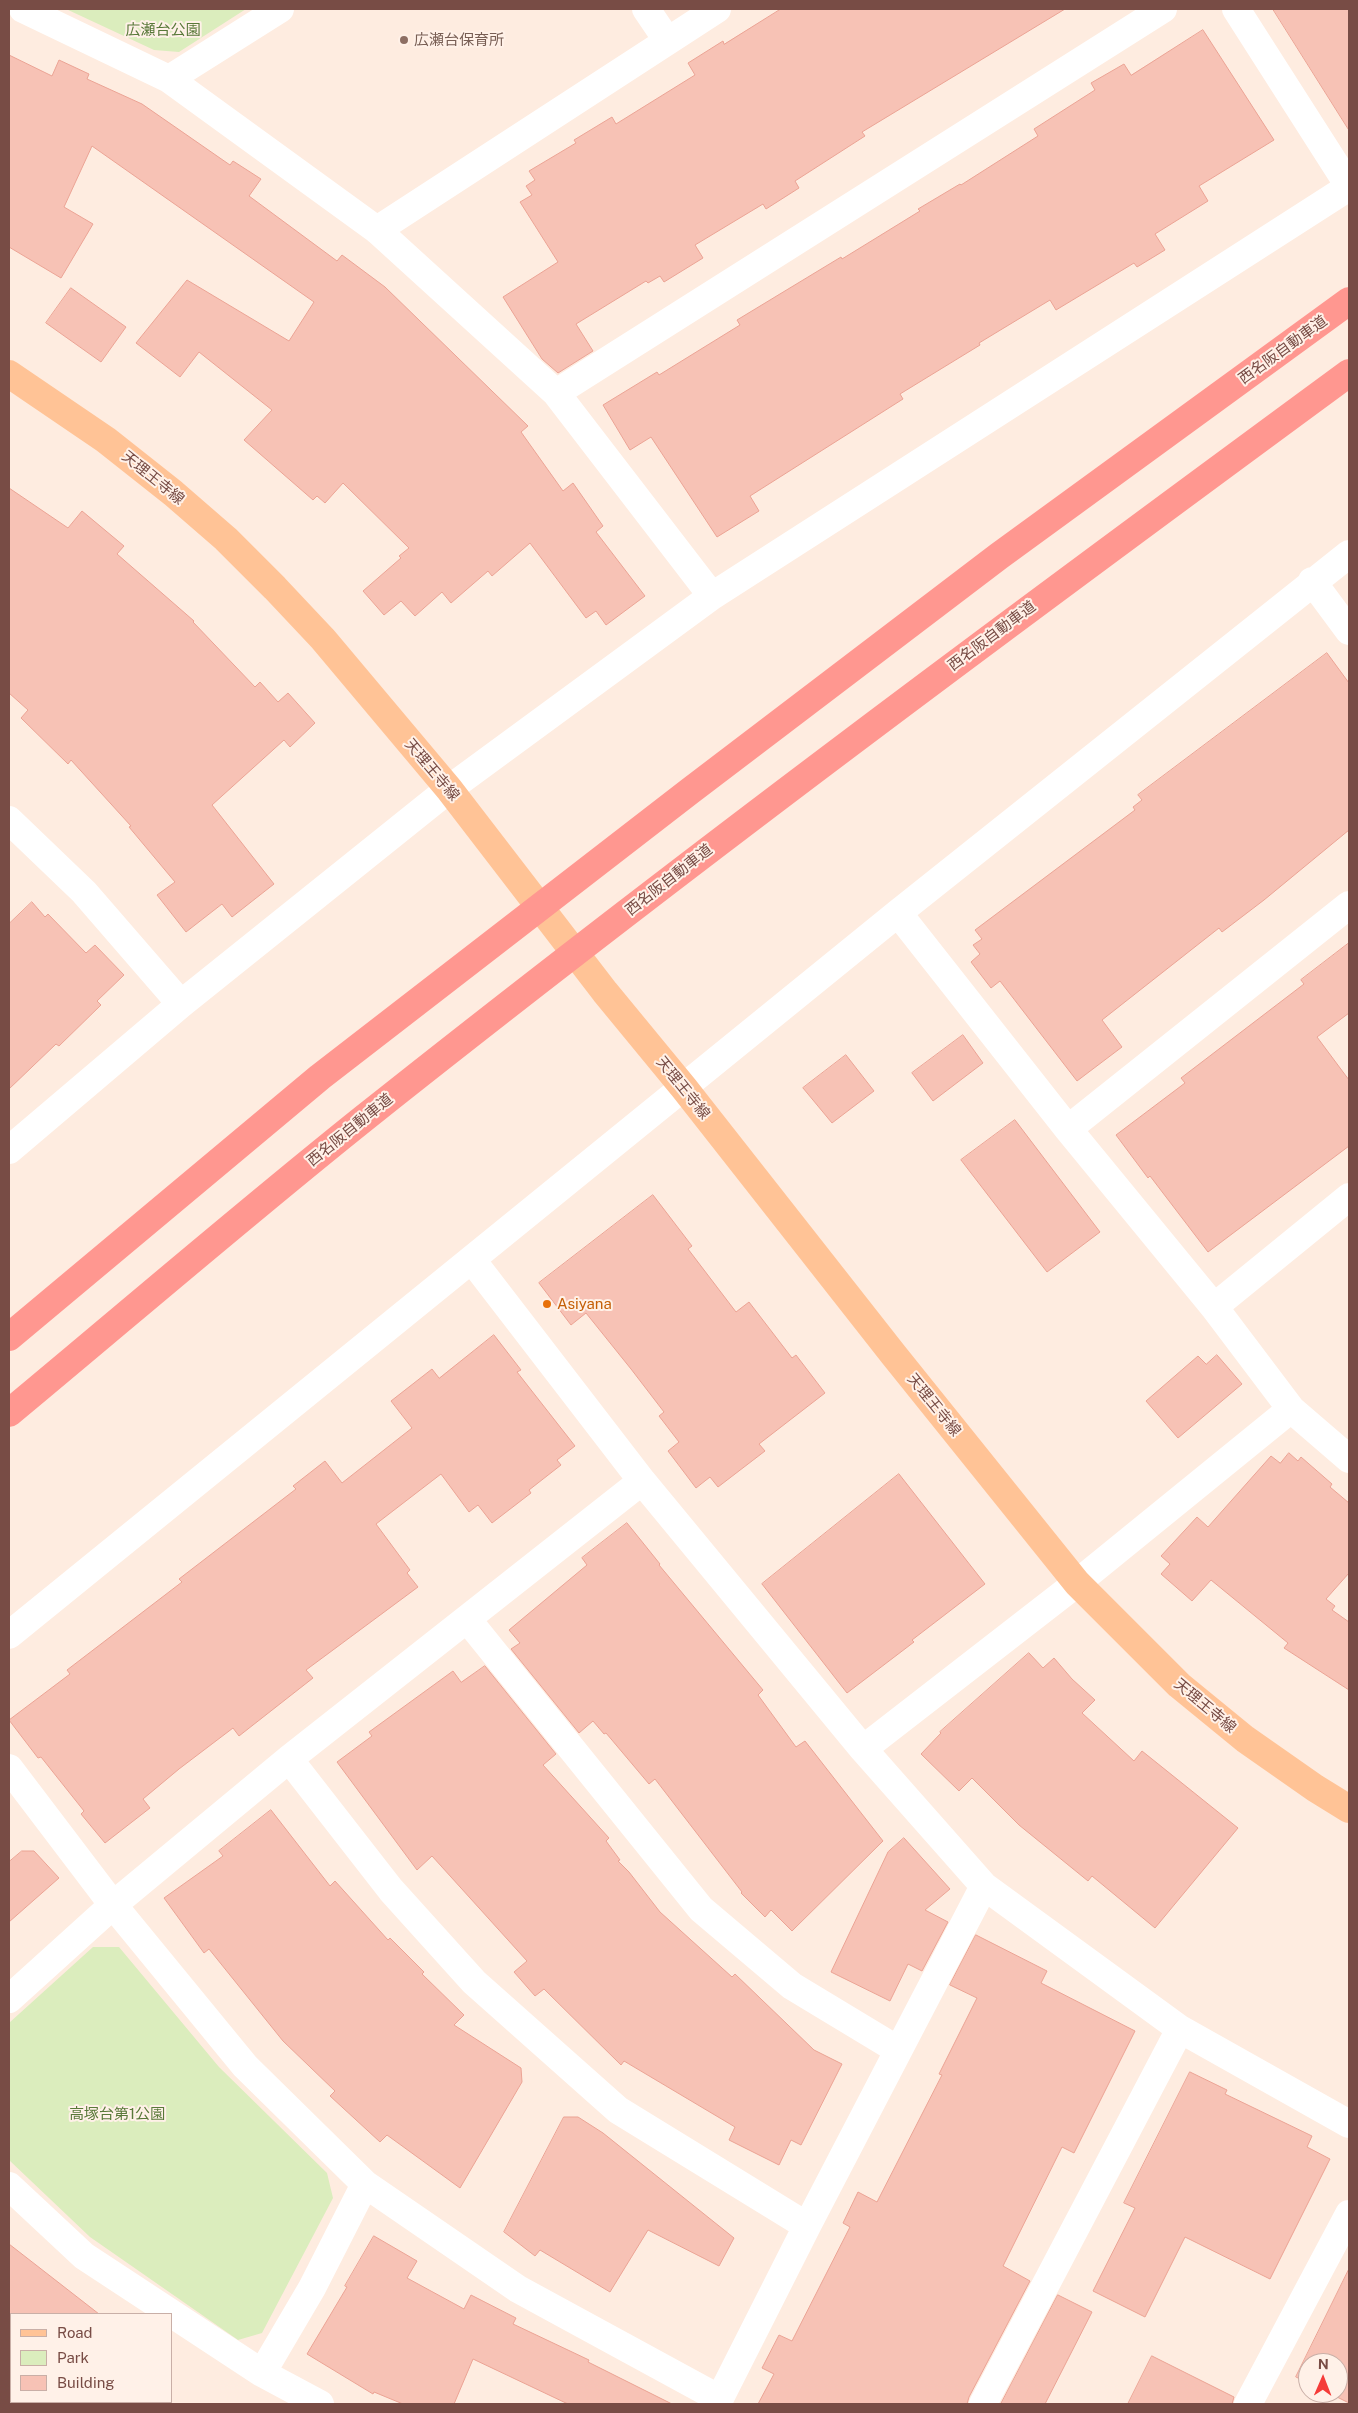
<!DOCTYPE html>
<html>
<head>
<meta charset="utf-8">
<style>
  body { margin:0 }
  #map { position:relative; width:1358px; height:2413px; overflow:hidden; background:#feece0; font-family:"Public Sans",sans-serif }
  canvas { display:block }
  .frame { position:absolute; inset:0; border:10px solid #784c45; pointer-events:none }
  .legend { position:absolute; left:10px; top:2313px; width:162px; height:90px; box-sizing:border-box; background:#fff1e8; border:1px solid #c9afa7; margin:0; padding:6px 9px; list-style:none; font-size:15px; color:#784c45 }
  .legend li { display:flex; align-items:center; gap:10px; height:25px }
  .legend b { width:25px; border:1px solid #c9afa7 }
  .north { position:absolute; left:1298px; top:2353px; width:50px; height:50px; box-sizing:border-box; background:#fff1e8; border:1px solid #c9afa7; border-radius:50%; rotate:1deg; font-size:14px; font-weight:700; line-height:20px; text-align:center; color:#784c45 }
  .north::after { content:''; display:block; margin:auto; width:18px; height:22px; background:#f53c39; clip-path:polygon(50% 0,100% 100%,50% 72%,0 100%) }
</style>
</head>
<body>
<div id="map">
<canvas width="1358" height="2413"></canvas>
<div class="frame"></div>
<ul class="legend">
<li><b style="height:6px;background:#ffc396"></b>Road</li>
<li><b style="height:14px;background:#dbedbd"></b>Park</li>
<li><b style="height:14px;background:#f7c2b5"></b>Building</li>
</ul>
<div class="north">N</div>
</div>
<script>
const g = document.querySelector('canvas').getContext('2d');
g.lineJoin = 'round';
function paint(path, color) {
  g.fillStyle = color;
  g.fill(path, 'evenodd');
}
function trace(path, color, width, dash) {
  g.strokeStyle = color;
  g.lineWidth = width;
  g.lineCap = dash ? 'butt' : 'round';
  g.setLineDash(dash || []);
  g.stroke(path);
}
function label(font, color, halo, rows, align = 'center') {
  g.font = font + ' "Public Sans","Noto Sans JP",sans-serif';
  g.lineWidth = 4;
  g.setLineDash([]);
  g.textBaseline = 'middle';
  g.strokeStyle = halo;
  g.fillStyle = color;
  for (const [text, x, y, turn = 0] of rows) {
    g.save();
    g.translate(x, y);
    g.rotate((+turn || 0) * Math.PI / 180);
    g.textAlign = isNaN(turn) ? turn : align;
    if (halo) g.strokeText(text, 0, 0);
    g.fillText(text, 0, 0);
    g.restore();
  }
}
const green = new Path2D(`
  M 66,9 L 246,9 L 179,52 L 154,50 Z
  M 93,1947 L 119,1947 L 219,2067 L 327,2173 L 333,2198 L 262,2333 L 238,2340 L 90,2237 L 9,2160 L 9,2023 Z`);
const building = new Path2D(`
  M 781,9 L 1065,9 L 862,132 L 865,136 L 795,181 L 799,188 L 766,209 L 763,204 L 695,245 L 703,258 L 664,282 L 660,276 L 648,283 L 646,281 L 576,324 L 593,351 L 558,373 L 542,359 L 503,297 L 558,262 L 520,202 L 532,195 L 526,186 L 535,180 L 529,171 L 576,143 L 574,140 L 612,117 L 616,124 L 695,75 L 688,63 L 723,41 L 724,44 Z
  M 1273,9 L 1349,9 L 1349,130 Z
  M 1203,30 L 1274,140 L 1199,186 L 1208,201 L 1155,234 L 1165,250 L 1137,267 L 1134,263 L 1056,310 L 1050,300 L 979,343 L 980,345 L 900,394 L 903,399 L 750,496 L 759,511 L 717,537 L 651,437 L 630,450 L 603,405 L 657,372 L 659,375 L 740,325 L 737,320 L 841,257 L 842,259 L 920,211 L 918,209 L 960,184 L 961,185 L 1038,136 L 1034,129 L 1095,90 L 1091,83 L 1124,64 L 1131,75 Z
  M 9,55 L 52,76 L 59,60 L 89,74 L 87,79 L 142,104 L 230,165 L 233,161 L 261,179 L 249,196 L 337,261 L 342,255 L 385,287 L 528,426 L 521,432 L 563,491 L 573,483 L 603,526 L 596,532 L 645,596 L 606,625 L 596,611 L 586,618 L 530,543 L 492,576 L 488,571 L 451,603 L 442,592 L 415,616 L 401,601 L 384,615 L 363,591 L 401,558 L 399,556 L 409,548 L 343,483 L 325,503 L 317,496 L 313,500 L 244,440 L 272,410 L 199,352 L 180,377 L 136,343 L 187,280 L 289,341 L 314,302 L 92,146 L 64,207 L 93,224 L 61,278 L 9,247 Z
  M 71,288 L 126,327 L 101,362 L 46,323 Z
  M 9,488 L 68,528 L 82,511 L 124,546 L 117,554 L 194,621 L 193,622 L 255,687 L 260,682 L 278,702 L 288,693 L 315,723 L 290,747 L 284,740 L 212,805 L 274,884 L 232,917 L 222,904 L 186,932 L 157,895 L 175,882 L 129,827 L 131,826 L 71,760 L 68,764 L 21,718 L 28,710 L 9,693 Z
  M 1327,653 L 1349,683 L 1349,830 L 1264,900 L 1222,932 L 1219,928 L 1102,1020 L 1122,1047 L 1077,1081 L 1000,981 L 991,988 L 971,962 L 980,954 L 973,945 L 982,939 L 975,930 L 1135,810 L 1133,807 L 1142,800 L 1138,795 Z
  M 32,902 L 45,917 L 48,914 L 86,953 L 95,945 L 124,975 L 97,1001 L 101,1005 L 59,1046 L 56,1044 L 9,1089 L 9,924 Z
  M 1349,943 L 1349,1013 L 1317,1037 L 1349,1080 L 1349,1146 L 1208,1252 L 1150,1176 L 1148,1178 L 1116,1135 L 1185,1083 L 1181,1078 L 1304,984 L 1301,980 Z
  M 963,1035 L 983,1063 L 933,1101 L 912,1073 Z
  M 846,1055 L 874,1091 L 832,1123 L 803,1088 Z
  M 1015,1120 L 1100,1232 L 1047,1272 L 961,1160 Z
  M 653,1195 L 692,1246 L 688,1249 L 736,1312 L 749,1302 L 792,1358 L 796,1355 L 825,1393 L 759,1444 L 765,1451 L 718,1487 L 710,1477 L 696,1488 L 668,1451 L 679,1442 L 659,1416 L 664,1412 L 631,1369 L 586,1313 L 571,1325 L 539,1283 Z
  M 494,1335 L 521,1370 L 517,1372 L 575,1446 L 557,1460 L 561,1465 L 529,1490 L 531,1493 L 492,1523 L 478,1505 L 469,1512 L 441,1474 L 376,1524 L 410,1570 L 407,1573 L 418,1587 L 306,1670 L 313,1678 L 239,1736 L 233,1728 L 179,1769 L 143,1799 L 150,1808 L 105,1843 L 81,1814 L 84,1811 L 41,1757 L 38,1758 L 9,1720 L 70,1674 L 67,1670 L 182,1582 L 179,1579 L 296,1489 L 293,1486 L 325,1461 L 342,1483 L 412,1428 L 391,1401 L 432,1369 L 439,1378 Z
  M 1217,1355 L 1242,1384 L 1178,1438 L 1146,1401 L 1198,1356 L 1206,1364 Z
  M 1289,1453 L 1298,1461 L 1301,1457 L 1332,1484 L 1330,1487 L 1349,1503 L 1349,1573 L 1326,1599 L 1335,1606 L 1332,1610 L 1349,1622 L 1349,1690 L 1284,1648 L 1288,1643 L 1211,1580 L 1192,1601 L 1161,1574 L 1170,1564 L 1161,1556 L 1197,1517 L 1208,1527 L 1271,1456 L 1280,1463 Z
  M 899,1474 L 985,1584 L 912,1640 L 914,1642 L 847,1693 L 762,1584 Z
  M 627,1523 L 660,1564 L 659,1565 L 763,1690 L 758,1695 L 796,1747 L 805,1741 L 883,1841 L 792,1931 L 771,1910 L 765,1917 L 741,1893 L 742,1892 L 655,1779 L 649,1784 L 606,1733 L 604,1734 L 593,1721 L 579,1733 L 511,1649 L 520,1643 L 509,1630 L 587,1565 L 582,1558 Z
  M 1029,1653 L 1043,1668 L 1054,1658 L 1072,1679 L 1095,1700 L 1082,1713 L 1134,1761 L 1142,1751 L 1238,1828 L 1155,1928 L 1092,1876 L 1088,1881 L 1019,1825 L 972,1778 L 959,1791 L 921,1754 L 941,1733 L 940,1732 Z
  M 485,1666 L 556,1754 L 543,1765 L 609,1838 L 606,1841 L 620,1860 L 618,1861 L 629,1872 L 660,1912 L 732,1977 L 735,1974 L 814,2050 L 842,2064 L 801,2145 L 791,2140 L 779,2165 L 729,2140 L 735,2127 L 624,2061 L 621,2065 L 544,1989 L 535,1996 L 514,1972 L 527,1961 L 432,1856 L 417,1870 L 337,1762 L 372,1736 L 369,1732 L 453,1671 L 461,1682 Z
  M 271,1810 L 330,1886 L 335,1881 L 388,1940 L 390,1938 L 424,1972 L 422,1974 L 464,2015 L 454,2025 L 521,2068 L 522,2082 L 460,2188 L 387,2135 L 380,2142 L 330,2096 L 335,2091 L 283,2041 L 209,1949 L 204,1953 L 164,1898 L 223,1856 L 219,1851 Z
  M 904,1838 L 950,1889 L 925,1910 L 948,1922 L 922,1971 L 908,1964 L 890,2001 L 831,1972 L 888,1852 Z
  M 22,1851 L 34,1851 L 59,1878 L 9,1922 L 9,1862 Z
  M 976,1935 L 1047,1971 L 1041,1983 L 1135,2031 L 1074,2153 L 1062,2147 L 1003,2266 L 1030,2281 L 969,2397 L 967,2404 L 758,2404 L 774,2374 L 762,2368 L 779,2335 L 792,2341 L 850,2227 L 843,2223 L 858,2192 L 877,2202 L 942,2075 L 939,2074 L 977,1998 L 950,1985 Z
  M 1190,2072 L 1227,2090 L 1225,2094 L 1312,2136 L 1307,2147 L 1330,2159 L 1270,2279 L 1185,2237 L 1145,2317 L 1093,2291 L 1135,2208 L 1124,2203 Z
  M 564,2117 L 578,2117 L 603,2133 L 734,2238 L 719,2266 L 648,2230 L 610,2292 L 540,2250 L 535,2256 L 504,2232 Z
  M 374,2236 L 417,2261 L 407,2278 L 464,2309 L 471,2295 L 516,2318 L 513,2324 L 589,2360 L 588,2362 L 672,2404 L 568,2404 L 473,2359 L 454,2404 L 403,2404 L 374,2392 L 373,2394 L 307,2354 L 347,2287 L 345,2286 Z
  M 9,2244 L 99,2314 L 9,2314 Z
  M 1349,2269 L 1349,2403 L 1329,2393 L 1338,2393 L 1338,2363 L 1308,2363 L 1308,2383 L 1296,2377 Z
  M 1058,2295 L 1092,2312 L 1045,2404 L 1001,2404 Z
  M 1152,2356 L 1234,2397 L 1232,2404 L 1128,2404 Z`);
const minor = new Path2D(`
  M 23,9 L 169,79 L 377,230 L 556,393 L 712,596
  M 646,9 L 667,40
  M 1236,9 L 1349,186
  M 169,79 L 280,9
  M 377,230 L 717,9
  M 556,393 L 1163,9
  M 1312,581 L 1349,631
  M 9,820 L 84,892 L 181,1004
  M 898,913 L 1068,1129 L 1214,1307 L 1291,1409 L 1349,1459
  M 1068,1129 L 1349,905
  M 9,1150 L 181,1004 L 449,789 L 712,596 L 1349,187
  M 472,1260 L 642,1481 L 863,1749 L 984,1886 L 1180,2029 L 1349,2124
  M 1214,1307 L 1349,1197
  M 467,1619 L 701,1909 L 792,1986 L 898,2050
  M 9,1635 L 898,913 L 1349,554
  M 863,1749 L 1077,1583 L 1291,1409
  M 289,1759 L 391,1890 L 474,1982 L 618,2110 L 807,2226
  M 9,1768 L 113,1905 L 245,2066 L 365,2184 L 518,2289 L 720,2399
  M 9,1999 L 113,1905 L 289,1759 L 642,1481
  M 9,2186 L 84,2256 L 262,2373 L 320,2404
  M 262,2373 L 312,2288 L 365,2184
  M 717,2404 L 807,2226 L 984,1886
  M 983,2404 L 1180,2029
  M 1248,2404 L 1349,2214`);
const major = new Path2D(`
  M 9,374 L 106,440 L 173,493 L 226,539 L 275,588 L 323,639 L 449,789 L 605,992 L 684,1088 L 893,1354 L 1077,1583 L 1179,1685 L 1245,1739 L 1315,1788 L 1349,1809`);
const highway = new Path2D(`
  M 9,1337 L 320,1077 L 690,791 L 999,556 L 1349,301
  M 9,1413 C 127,1315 243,1215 363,1119 C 686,862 1017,617 1349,373`);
const markers = [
  [404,40,5,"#8d6e63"],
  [547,1304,5,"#e8710a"]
];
const parkNames = [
  ["広瀬台公園",163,30],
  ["高塚台第1公園",117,2114]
];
const educationNames = [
  ["広瀬台保育所",414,40]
];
const streetNames = [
  ["西名阪自動車道",1283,350,-36],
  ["天理王寺線",153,478,39],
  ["西名阪自動車道",992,636,-37],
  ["天理王寺線",432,770,50],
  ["西名阪自動車道",669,880,-38],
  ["天理王寺線",683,1088,51],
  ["西名阪自動車道",350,1130,-39],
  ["天理王寺線",934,1405,51],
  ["天理王寺線",1205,1706,40]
];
const foodNames = [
  ["Asiyana",557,1304]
];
paint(green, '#dbedbd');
paint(building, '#f7c2b5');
trace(building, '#eba394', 1);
trace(minor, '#fff', 28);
trace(major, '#ffc396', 28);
trace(highway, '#ff9790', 28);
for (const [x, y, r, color] of markers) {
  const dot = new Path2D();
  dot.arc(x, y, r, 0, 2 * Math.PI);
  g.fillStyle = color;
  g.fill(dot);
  trace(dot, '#fff1e8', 2);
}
label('15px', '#597939', '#fff1e8', parkNames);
label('15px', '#785e54', '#fff1e8', educationNames, 'left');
label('15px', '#784c45', '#fff1e8', streetNames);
label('15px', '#c56008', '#fff1e8', foodNames, 'left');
</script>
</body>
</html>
